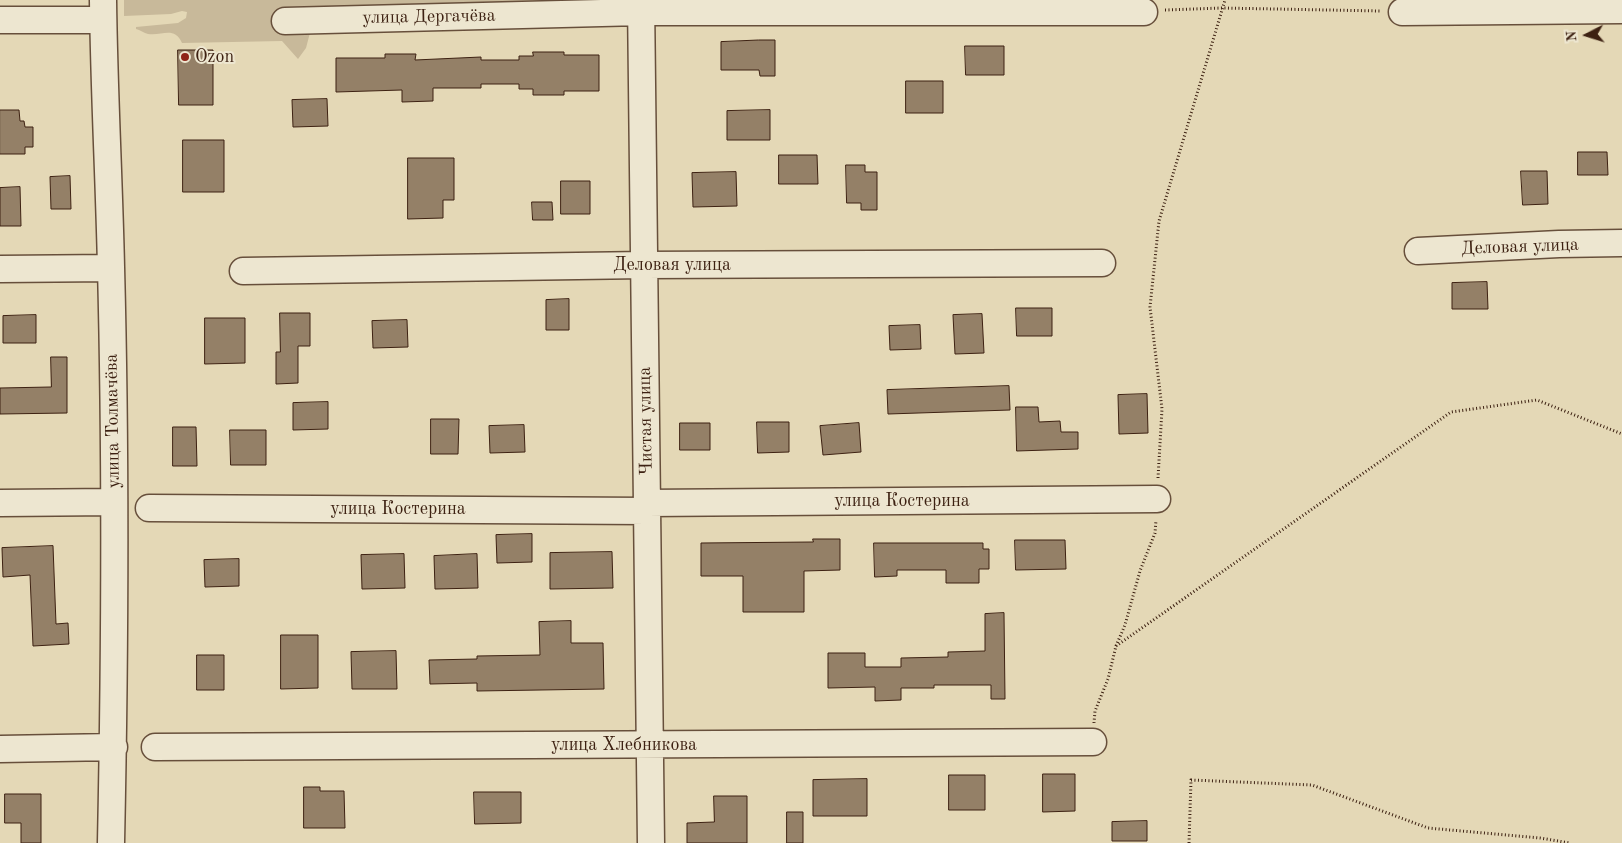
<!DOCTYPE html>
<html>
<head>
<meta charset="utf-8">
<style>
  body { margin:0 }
  #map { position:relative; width:1622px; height:843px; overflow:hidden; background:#e4d8b6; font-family:"Old Standard TT",serif }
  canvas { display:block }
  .north { position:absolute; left:1562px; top:10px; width:50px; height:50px; -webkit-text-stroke:4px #ede6d0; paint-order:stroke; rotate:265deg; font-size:14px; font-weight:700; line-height:20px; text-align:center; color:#3d2112 }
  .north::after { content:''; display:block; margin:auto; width:18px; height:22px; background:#3d2112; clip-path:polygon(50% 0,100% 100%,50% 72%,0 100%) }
</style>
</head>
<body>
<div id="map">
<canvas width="1622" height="843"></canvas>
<div class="north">N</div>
</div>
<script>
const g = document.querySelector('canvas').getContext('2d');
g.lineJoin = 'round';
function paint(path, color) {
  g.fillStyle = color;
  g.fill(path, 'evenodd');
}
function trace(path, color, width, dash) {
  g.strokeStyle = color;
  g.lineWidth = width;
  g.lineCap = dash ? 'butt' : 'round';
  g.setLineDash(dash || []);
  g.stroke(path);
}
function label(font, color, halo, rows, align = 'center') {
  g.font = font + ' "Old Standard TT",serif';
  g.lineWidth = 4;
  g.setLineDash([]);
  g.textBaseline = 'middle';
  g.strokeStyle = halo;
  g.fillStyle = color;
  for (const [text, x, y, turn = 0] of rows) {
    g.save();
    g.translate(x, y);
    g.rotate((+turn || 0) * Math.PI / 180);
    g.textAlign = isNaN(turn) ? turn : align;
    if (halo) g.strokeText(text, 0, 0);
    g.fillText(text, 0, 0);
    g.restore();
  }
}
const green = new Path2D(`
  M 124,0 L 637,0 L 312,25 L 306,48 L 298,59 L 282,41 L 182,43 C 174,26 163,36 148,34 C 144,33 140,30 136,29 L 136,27 L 178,23 L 186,18 L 187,12 L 182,11 L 171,14 L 124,16 Z`);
const building = new Path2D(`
  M 759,40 L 775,40 L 775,76 L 760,76 L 759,70 L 721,70 L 721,42 Z
  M 965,46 L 1004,46 L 1004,75 L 966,75 Z
  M 178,50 L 213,50 L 213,105 L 179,105 Z
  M 533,52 L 564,52 L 564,55 L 599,55 L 599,91 L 564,91 L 564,95 L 533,95 L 533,89 L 519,89 L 519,84 L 481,84 L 481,88 L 433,88 L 433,101 L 402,102 L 402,90 L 336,92 L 336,58 L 385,58 L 385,54 L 416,54 L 415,60 L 481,57 L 481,60 L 519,60 L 519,56 L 533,56 Z
  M 906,81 L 943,81 L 943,113 L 906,113 Z
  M 327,99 L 328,126 L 293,127 L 292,100 Z
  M 0,110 L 19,110 L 20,121 L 24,121 L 25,127 L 33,127 L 33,147 L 25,147 L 25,154 L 0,154 Z
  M 770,110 L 770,140 L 727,140 L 727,111 Z
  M 183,140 L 224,140 L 224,192 L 183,192 Z
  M 1578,152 L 1607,152 L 1608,175 L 1578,175 Z
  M 779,155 L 817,155 L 818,184 L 779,184 Z
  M 408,158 L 454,158 L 454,200 L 443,200 L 443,218 L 408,219 Z
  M 846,165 L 865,165 L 865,172 L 877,172 L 877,210 L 861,210 L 861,203 L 847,203 Z
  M 1521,171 L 1547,171 L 1548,204 L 1523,205 Z
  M 736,172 L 737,206 L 693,207 L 692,173 Z
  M 70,176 L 71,209 L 51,209 L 50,177 Z
  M 561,181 L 590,181 L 590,214 L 561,214 Z
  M 20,187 L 21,226 L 0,226 L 0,188 Z
  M 532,202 L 552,202 L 553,220 L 533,220 Z
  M 1487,282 L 1488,309 L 1452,309 L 1452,283 Z
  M 569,299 L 569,330 L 546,330 L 546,300 Z
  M 1016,308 L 1052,308 L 1052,336 L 1017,336 Z
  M 280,313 L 310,313 L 310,346 L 298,346 L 298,383 L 276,384 L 276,352 L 280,352 Z
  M 982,314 L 984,353 L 955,354 L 953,315 Z
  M 36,315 L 36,343 L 3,343 L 3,316 Z
  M 205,318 L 245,318 L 245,363 L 205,364 Z
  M 407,320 L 408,347 L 373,348 L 372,321 Z
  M 920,325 L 921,349 L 890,350 L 889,326 Z
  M 51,357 L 67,357 L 67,413 L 0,414 L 0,388 L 51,387 Z
  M 1009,386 L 1010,410 L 888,414 L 887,390 Z
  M 1147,394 L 1148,433 L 1119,434 L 1118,395 Z
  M 328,402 L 328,429 L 293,430 L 293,403 Z
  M 1016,407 L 1038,407 L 1039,422 L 1060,421 L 1061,432 L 1078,432 L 1078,449 L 1017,451 Z
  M 431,419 L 459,419 L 458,454 L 431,454 Z
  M 757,422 L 789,422 L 789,452 L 758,453 Z
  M 680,423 L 710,423 L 710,450 L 680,450 Z
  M 859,423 L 861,452 L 823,455 L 820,426 Z
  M 524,425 L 525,452 L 490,453 L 489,426 Z
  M 173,427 L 196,427 L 197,466 L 173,466 Z
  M 230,430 L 266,430 L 266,465 L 231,465 Z
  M 532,534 L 532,562 L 497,563 L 496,535 Z
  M 813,539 L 840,539 L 840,570 L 804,571 L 804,612 L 743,612 L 743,576 L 701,576 L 701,543 L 813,542 Z
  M 1015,540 L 1065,540 L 1066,569 L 1016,570 Z
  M 874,543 L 983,543 L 983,549 L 989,549 L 989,569 L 979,569 L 979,583 L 946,583 L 946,570 L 897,570 L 897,576 L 875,577 Z
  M 53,546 L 56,624 L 68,623 L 69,644 L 33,646 L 30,575 L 3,577 L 2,548 Z
  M 612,552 L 613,588 L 550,589 L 550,553 Z
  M 404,554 L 405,588 L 362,589 L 361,555 Z
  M 477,554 L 478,588 L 435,589 L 434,556 Z
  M 239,559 L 239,586 L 205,587 L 204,560 Z
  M 1004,613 L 1005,699 L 991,699 L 991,685 L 934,685 L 934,688 L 901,688 L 901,700 L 875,701 L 875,687 L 828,688 L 828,653 L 865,653 L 865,667 L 901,667 L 901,658 L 948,657 L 948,652 L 985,651 L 985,614 Z
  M 571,621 L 571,643 L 603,643 L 604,689 L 477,691 L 477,683 L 430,684 L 429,660 L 477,659 L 477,656 L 540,655 L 539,622 Z
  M 281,635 L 318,635 L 318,688 L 281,689 Z
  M 396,651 L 397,689 L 352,689 L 351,652 Z
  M 197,655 L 224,655 L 224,690 L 197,690 Z
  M 1043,774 L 1075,774 L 1075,811 L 1043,812 Z
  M 949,775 L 985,775 L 985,810 L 949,810 Z
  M 867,779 L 867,816 L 813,816 L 813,780 Z
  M 304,787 L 320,787 L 320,791 L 344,791 L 345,828 L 304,828 Z
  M 474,792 L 521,792 L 521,823 L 475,824 Z
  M 5,794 L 41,794 L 41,843 L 21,843 L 21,823 L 5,823 Z
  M 714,796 L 747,796 L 747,843 L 687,843 L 687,823 L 714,822 Z
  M 787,812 L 803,812 L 803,843 L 787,843 Z
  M 1147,821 L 1147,841 L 1112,841 L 1112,822 Z`);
const path = new Path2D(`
  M 1165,10 L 1222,8 L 1381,11
  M 1158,478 L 1162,409 L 1150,307 L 1159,221 L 1225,0
  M 1116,646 L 1451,412 L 1537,400 L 1622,434
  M 1094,723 L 1095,711 L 1108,679 L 1116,646 L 1125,625 L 1140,571 L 1155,533 L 1156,520
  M 1189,843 L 1191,780 L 1312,785 L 1428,828 L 1540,838 L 1570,843`);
const minor = new Path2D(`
  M 103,0 C 104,89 109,178 111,267 C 116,459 115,651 111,843
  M 641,0 L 651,843
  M 1402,12 L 1622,10
  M 0,20 L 103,20
  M 285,21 L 641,12 L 1144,12
  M 1418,251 L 1559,244 L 1622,243
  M 0,269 L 111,268
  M 243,271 L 644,265 L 1102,263
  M 0,503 L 114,502
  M 647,503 L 1157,499
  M 149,508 L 647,511
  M 155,747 L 1093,742
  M 0,749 L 114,747`);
const markers = [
  [185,57,5,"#8f2418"]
];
const streetNames = [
  ["улица Дергачёва",429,17,-1],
  ["Деловая улица",1520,247,-2],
  ["Деловая улица",672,265],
  ["улица Толмачёва",113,421,-91],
  ["Чистая улица",646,421,-91],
  ["улица Костерина",902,501],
  ["улица Костерина",398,509],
  ["улица Хлебникова",624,745]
];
const poiNames = [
  ["Ozon",195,57]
];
paint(green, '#c8b99a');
paint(building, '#948067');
trace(building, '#3d2112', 1);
trace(minor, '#674f3b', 29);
trace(path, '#3d2112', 3, [1, 2.5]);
trace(minor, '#ede6d0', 26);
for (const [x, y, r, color] of markers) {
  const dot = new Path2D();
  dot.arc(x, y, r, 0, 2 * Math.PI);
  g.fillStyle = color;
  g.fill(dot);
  trace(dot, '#ede6d0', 2);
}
label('18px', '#3d2112', '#ede6d0', streetNames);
label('18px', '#3d2112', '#ede6d0', poiNames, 'left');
</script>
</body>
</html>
